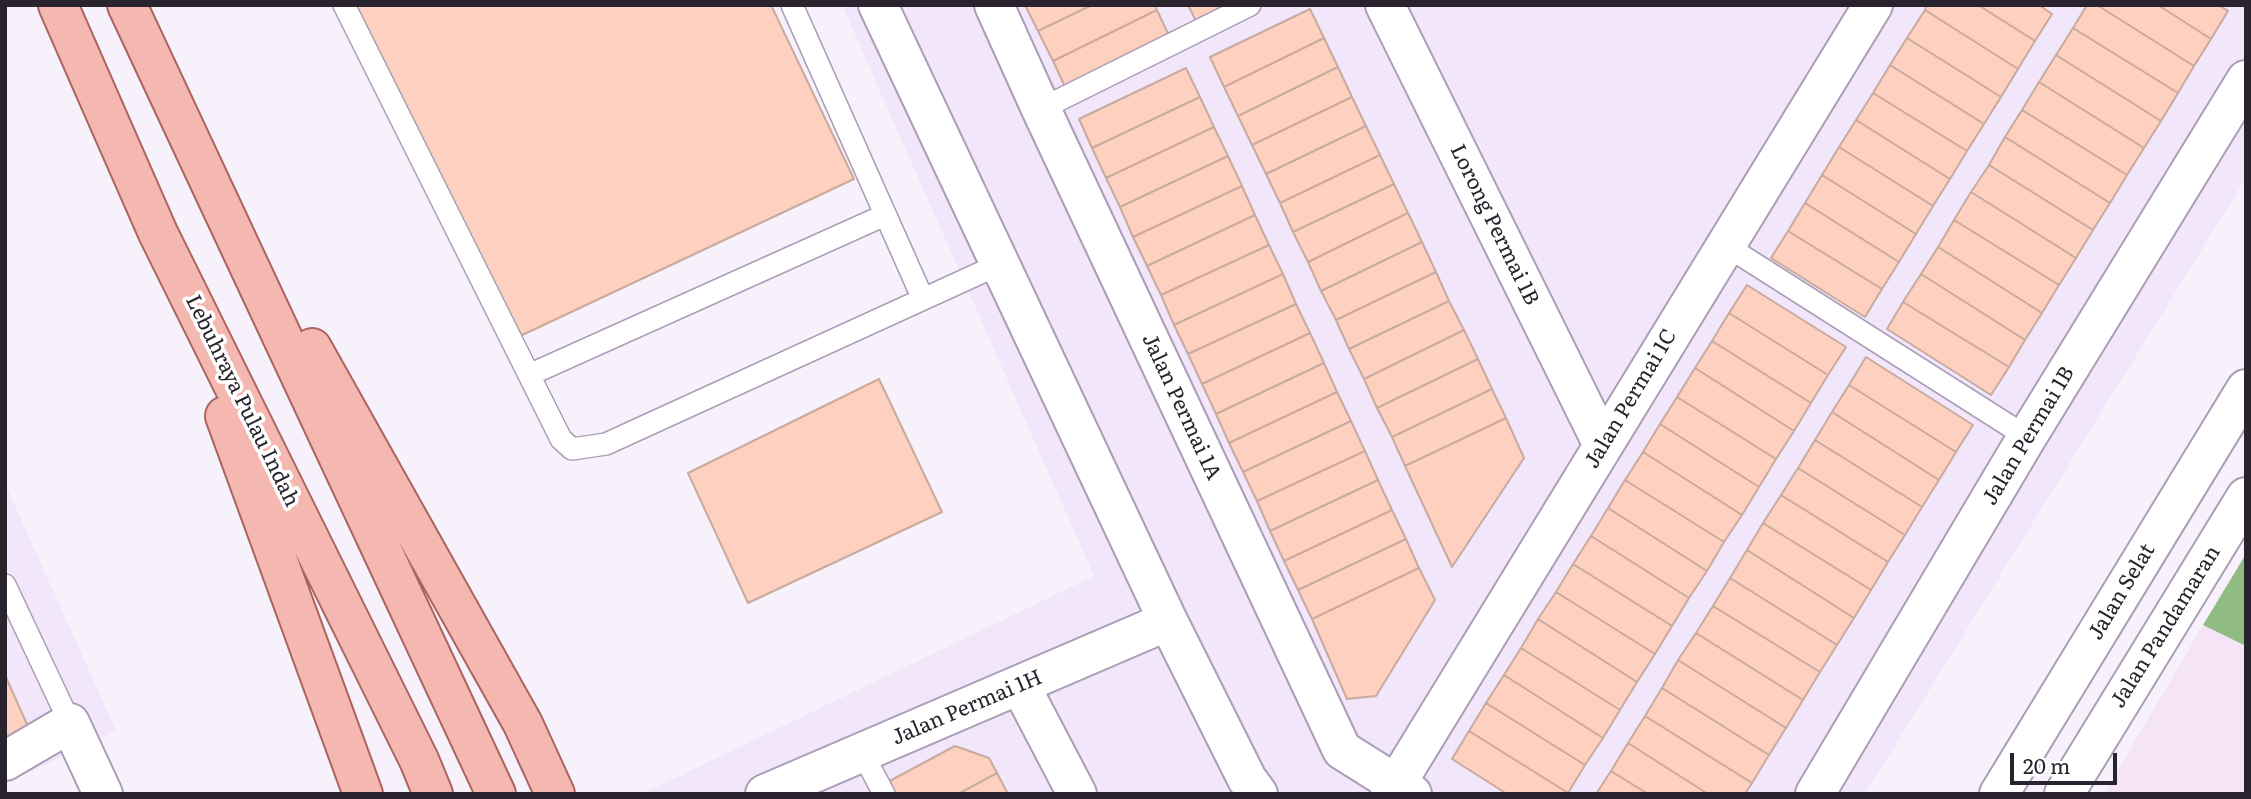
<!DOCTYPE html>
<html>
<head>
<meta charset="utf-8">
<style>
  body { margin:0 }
  #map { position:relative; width:2251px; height:799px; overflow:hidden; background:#f7f1fc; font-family:Literata,serif }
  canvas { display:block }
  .frame { position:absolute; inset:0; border:7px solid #29232d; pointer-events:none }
  .scale { position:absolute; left:2010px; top:753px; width:107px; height:32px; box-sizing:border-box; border:4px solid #29232d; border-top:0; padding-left:9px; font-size:21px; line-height:24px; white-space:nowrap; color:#29232d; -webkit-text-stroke:5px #fff; paint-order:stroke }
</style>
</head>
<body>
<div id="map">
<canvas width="2251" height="799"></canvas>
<div class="frame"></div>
<div class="scale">20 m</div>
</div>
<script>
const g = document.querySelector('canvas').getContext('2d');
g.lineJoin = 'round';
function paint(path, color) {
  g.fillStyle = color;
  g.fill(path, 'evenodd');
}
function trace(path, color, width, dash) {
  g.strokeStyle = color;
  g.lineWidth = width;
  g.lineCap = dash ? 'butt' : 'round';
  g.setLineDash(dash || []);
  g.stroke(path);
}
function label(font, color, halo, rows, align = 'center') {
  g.font = font + ' Literata,serif';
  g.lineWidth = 7;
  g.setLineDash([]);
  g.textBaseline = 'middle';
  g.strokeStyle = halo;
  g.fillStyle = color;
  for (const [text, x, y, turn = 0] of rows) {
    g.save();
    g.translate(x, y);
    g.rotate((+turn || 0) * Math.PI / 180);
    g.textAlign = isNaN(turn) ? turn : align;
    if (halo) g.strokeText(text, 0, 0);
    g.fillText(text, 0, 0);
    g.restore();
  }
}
const built = new Path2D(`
  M 842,5 L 2246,5 L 2246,178 L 1865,794 L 642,794 L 1094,576 Z
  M 5,483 L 116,731 L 5,784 Z`);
const industrial = new Path2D(`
  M 2246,554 L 2246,794 L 2104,794 L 2203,625 Z`);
const forest = new Path2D(`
  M 2246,554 L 2246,646 L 2203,625 Z`);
const building = new Path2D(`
  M 356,5 L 771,5 L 854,179 L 516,338 Z
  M 1025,5 L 1092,5 L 1038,31 Z
  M 1092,5 L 1155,5 L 1157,10 L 1053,61 L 1038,31 Z
  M 1188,5 L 1233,5 L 1197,23 Z
  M 1927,5 L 1978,5 L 2035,41 L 2018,69 L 1925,10 Z
  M 1978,5 L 2039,5 L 2052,14 L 2035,41 Z
  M 2087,5 L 2097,5 L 2194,66 L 2178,93 L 2073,28 Z
  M 2097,5 L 2158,5 L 2211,39 L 2194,66 Z
  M 2158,5 L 2219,5 L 2228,11 L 2211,39 Z
  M 1310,9 L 1324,38 L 1224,87 L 1210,57 Z
  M 1157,10 L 1171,40 L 1067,91 L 1053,61 Z
  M 1925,10 L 2018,69 L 2001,97 L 1907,38 Z
  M 2073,28 L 2178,93 L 2161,121 L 2056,55 Z
  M 1324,38 L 1338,67 L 1238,116 L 1224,87 Z
  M 1907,38 L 2001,97 L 1984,124 L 1890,65 Z
  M 2056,55 L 2161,121 L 2144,148 L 2039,82 Z
  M 1890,65 L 1984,124 L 1967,151 L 1873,93 Z
  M 1338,67 L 1352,97 L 1252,145 L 1238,116 Z
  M 1186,68 L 1200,97 L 1092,148 L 1079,119 Z
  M 2039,82 L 2144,148 L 2127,175 L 2022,110 Z
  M 1873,93 L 1967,151 L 1950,179 L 1856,120 Z
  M 1200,97 L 1214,127 L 1106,178 L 1092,148 Z
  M 1352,97 L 1366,126 L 1266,174 L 1252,145 Z
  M 2022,110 L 2127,175 L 2110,203 L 2005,137 Z
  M 1856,120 L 1950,179 L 1933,206 L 1839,147 Z
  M 1366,126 L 1380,155 L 1280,203 L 1266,174 Z
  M 1214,127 L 1228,156 L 1120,207 L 1106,178 Z
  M 2005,137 L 2110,203 L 2093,230 L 1989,165 Z
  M 1839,147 L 1933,206 L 1916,234 L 1822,175 Z
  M 1380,155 L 1394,184 L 1293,232 L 1280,203 Z
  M 1228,156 L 1242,186 L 1133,237 L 1120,207 Z
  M 1989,165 L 2093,230 L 2076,258 L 1971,192 Z
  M 1822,175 L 1916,234 L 1899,262 L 1805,203 Z
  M 1394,184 L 1408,213 L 1308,262 L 1293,232 Z
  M 1242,186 L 1255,215 L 1147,266 L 1133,237 Z
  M 1971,192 L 2076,258 L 2059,285 L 1954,220 Z
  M 1805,203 L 1899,262 L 1882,289 L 1788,231 Z
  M 1408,213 L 1422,242 L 1321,291 L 1308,262 Z
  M 1255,215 L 1269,245 L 1161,295 L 1147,266 Z
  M 1954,220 L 2059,285 L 2042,313 L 1938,247 Z
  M 1788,231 L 1882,289 L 1865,317 L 1771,258 Z
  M 1422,242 L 1436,272 L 1336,320 L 1321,291 Z
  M 1269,245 L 1283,274 L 1174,325 L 1161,295 Z
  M 1938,247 L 2042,313 L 2025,340 L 1921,274 Z
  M 1436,272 L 1449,301 L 1349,349 L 1336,320 Z
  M 1283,274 L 1296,304 L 1188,354 L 1174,325 Z
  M 1921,274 L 2025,340 L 2009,367 L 1903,302 Z
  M 1747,285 L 1846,347 L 1828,375 L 1729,313 Z
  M 1449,301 L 1464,330 L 1364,379 L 1349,349 Z
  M 1903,302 L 2009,367 L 1991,395 L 1887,329 Z
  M 1296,304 L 1310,333 L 1202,384 L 1188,354 Z
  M 1729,313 L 1828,375 L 1811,403 L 1712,341 Z
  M 1464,330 L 1478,359 L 1377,408 L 1364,379 Z
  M 1310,333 L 1324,363 L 1216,414 L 1202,384 Z
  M 1712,341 L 1811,403 L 1794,431 L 1695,368 Z
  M 1866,357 L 1973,425 L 1956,452 L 1849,385 Z
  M 1478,359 L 1492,389 L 1392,437 L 1377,408 Z
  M 1324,363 L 1337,392 L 1229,443 L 1216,414 Z
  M 1695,368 L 1794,431 L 1776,459 L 1677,397 Z
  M 879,379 L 942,512 L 748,603 L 688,473 Z
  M 1849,385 L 1956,452 L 1939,480 L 1832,412 Z
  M 1492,389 L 1506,418 L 1405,466 L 1392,437 Z
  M 1337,392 L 1351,421 L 1243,472 L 1229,443 Z
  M 1677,397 L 1776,459 L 1759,487 L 1660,424 Z
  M 1832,412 L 1939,480 L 1922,507 L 1815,440 Z
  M 1506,418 L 1524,458 L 1452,567 L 1405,466 Z
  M 1351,421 L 1365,451 L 1257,501 L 1243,472 Z
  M 1660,424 L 1759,487 L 1742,515 L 1643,452 Z
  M 1815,440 L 1922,507 L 1905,535 L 1798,468 Z
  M 1365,451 L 1378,480 L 1270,531 L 1257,501 Z
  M 1643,452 L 1742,515 L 1724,542 L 1625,480 Z
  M 1798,468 L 1905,535 L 1888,562 L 1781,495 Z
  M 1378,480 L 1392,510 L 1284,561 L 1270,531 Z
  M 1625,480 L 1724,542 L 1707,571 L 1608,508 Z
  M 1781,495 L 1888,562 L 1871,590 L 1763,523 Z
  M 1608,508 L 1707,571 L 1689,598 L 1591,536 Z
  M 1392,510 L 1406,539 L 1298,590 L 1284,561 Z
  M 1763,523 L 1871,590 L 1854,618 L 1747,550 Z
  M 1591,536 L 1689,598 L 1672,626 L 1573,564 Z
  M 1406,539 L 1419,568 L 1312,619 L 1298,590 Z
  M 1747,550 L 1854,618 L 1837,645 L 1730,578 Z
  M 1573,564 L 1672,626 L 1655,654 L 1556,592 Z
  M 1419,568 L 1435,600 L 1376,696 L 1347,699 L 1312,619 Z
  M 1730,578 L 1837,645 L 1820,672 L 1713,606 Z
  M 1556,592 L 1655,654 L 1637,682 L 1538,619 Z
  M 1713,606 L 1820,672 L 1803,700 L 1696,633 Z
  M 1538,619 L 1637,682 L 1620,710 L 1521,648 Z
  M 1696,633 L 1803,700 L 1786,728 L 1678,660 Z
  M 1521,648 L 1620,710 L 1603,738 L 1504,675 Z
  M 1678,660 L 1786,728 L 1769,755 L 1662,688 Z
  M 5,675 L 30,731 L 5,742 Z
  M 1504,675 L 1603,738 L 1585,765 L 1486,703 Z
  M 1662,688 L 1769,755 L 1752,783 L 1645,716 Z
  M 1486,703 L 1585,765 L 1568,793 L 1469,731 Z
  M 1645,716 L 1752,783 L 1745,794 L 1708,794 L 1628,743 Z
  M 1469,731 L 1568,793 L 1568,794 L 1507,794 L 1452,759 Z
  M 1628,743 L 1708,794 L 1648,794 L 1611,771 Z
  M 955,746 L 989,758 L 997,773 L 958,794 L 889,794 L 884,784 Z
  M 1611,771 L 1648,794 L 1596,794 Z
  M 997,773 L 1008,794 L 958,794 Z`);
const lane = new Path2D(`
  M 344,5 L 561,439 L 572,449 L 606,444 L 1000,264
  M 792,5 L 923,299
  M 1041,109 L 1250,5
  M 1725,245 L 2027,437
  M 529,375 L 885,215
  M 5,585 L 70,723
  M 862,752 L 884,794`);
const street = new Path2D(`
  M 878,5 L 1168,621 L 1247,779 L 1258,794
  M 994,5 L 1041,109 L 1342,750 L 1412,794
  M 1385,5 L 1603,445
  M 1020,685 L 1077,794
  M 5,761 L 70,723 L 103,794
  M 765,794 L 1168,621
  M 1390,794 L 1873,5
  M 1815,794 L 2027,437 L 2246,80`);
const secondary = new Path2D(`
  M 1999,794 L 2246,389
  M 2064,794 L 2246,497`);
const primary = new Path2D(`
  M 58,5 L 158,233 L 419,760 L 433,794
  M 127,5 L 496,794
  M 312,348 L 523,724 L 555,794
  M 225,416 L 363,794`);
const streetNames = [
  ["Lorong Permai 1B",1494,225,64],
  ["Jalan Permai 1C",1631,399,-59],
  ["Lebuhraya Pulau Indah",242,401,64],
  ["Jalan Permai 1A",1181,407,65],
  ["Jalan Permai 1B",2029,436,-59],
  ["Jalan Selat",2122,592,-59],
  ["Jalan Pandamaran",2166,627,-58],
  ["Jalan Permai 1H",967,708,-23]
];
paint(built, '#f2e6fa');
paint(industrial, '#f4e4f6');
paint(forest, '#90bc82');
paint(building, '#fdd0bf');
trace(building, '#c9aa9e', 2);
trace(lane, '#ab9db6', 24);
trace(street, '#ab9db6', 42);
trace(secondary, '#ab9db6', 42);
trace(primary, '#aa6560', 42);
trace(lane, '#fff', 21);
trace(street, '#fff', 38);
trace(secondary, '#fff', 38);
trace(primary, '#f5b8b0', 38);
label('21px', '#29232d', '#fff', streetNames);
</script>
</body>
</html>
